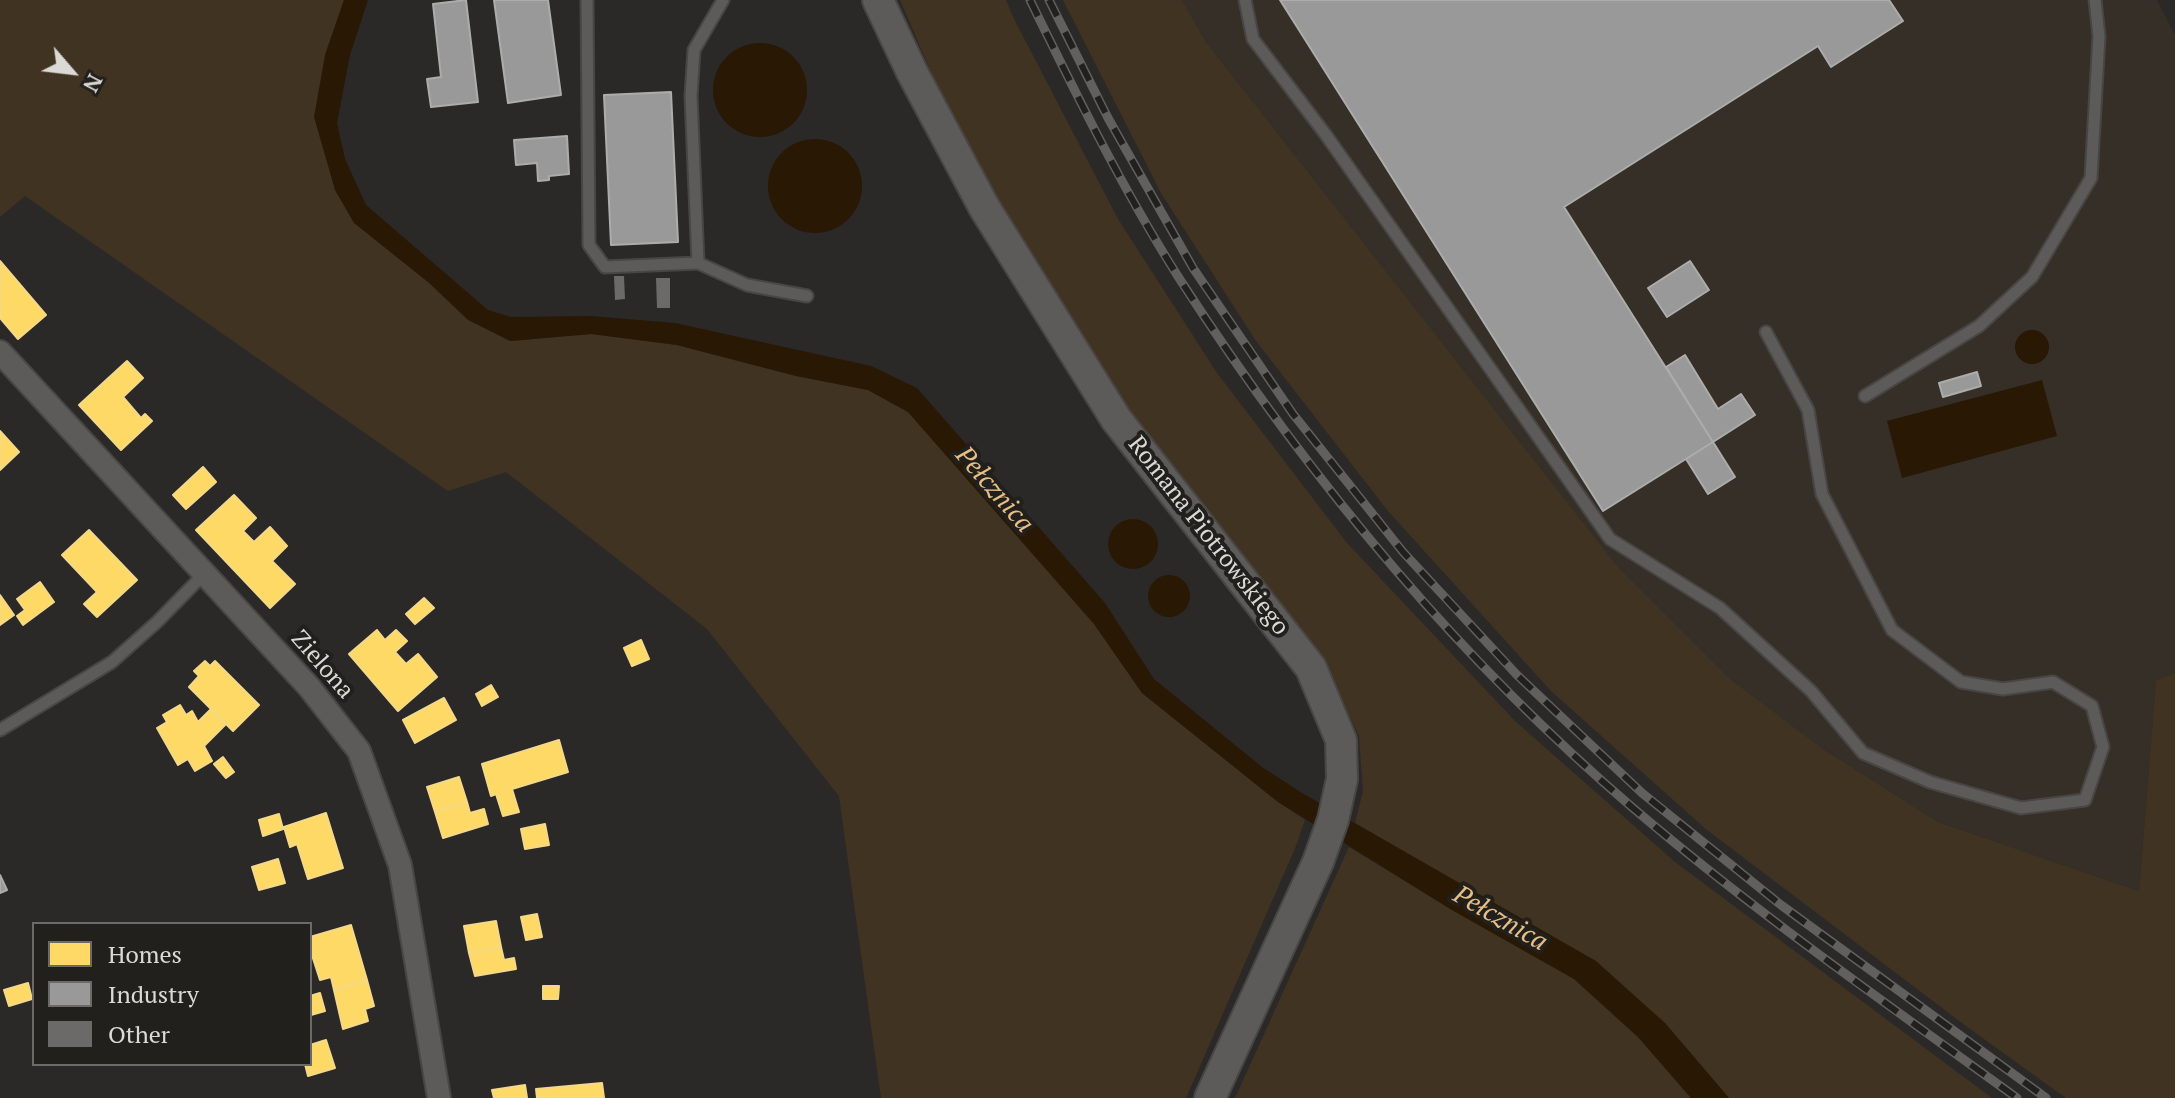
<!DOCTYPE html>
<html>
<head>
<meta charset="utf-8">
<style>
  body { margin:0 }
  #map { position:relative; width:2175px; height:1098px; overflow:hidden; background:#2b2927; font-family:"PT Serif",serif }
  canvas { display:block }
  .legend { position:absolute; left:32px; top:922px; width:280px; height:144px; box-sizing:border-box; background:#22201c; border:2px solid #6c6a66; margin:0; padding:10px 14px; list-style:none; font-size:24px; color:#dad9d6 }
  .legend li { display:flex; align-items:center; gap:16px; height:40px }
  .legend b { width:40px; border:2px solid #6c6a66 }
  .north { position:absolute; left:32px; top:32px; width:80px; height:80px; -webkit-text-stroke:6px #22201c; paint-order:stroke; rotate:118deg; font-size:22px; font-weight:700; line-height:32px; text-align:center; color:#dad9d6 }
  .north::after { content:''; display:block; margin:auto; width:28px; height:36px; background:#dad9d6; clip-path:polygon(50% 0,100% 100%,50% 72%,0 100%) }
</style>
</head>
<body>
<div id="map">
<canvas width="2175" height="1098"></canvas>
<ul class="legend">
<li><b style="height:22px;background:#ffd966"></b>Homes</li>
<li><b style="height:22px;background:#999"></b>Industry</li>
<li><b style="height:22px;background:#6b6a68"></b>Other</li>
</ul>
<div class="north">N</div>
</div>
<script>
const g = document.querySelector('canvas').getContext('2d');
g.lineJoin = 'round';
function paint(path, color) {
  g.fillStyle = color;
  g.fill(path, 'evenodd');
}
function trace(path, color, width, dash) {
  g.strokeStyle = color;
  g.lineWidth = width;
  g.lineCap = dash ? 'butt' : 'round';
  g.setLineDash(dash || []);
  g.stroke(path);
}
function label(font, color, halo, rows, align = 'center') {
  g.font = font + ' "PT Serif",serif';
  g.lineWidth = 8;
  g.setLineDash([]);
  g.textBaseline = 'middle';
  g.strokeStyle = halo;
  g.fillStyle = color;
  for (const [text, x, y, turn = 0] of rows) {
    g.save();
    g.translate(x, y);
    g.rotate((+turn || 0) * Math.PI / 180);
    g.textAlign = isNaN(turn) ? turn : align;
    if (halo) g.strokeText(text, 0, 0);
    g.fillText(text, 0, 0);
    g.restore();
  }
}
const built = new Path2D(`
  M 1182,0 L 2157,0 L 2175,35 L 2175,673 L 2156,680 L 2139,891 L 1938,822 L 1823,749 L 1729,678 L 1618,567 L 1206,42 Z`);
const green = new Path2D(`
  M 0,0 L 344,0 L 325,55 L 335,190 L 355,223 L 428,282 L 511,341 L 591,334 L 677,345 L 796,376 L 868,390 L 908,412 L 1094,624 L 1142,693 L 1278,802 L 1305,820 L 1296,846 L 1186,1098 L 881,1098 L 839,796 L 707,629 L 506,472 L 448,491 L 25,196 L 0,217 Z
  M 900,0 L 1006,0 L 1013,17 L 1118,219 L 1217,373 L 1347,543 L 1515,721 L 1675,862 L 1992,1098 L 1729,1098 L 1665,1023 L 1472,891 L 1355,823 L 1363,791 L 1359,736 L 1322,658 L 1128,411 L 997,201 L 931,72 Z
  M 1063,0 L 1182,0 L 1206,42 L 1618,567 L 1729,678 L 1823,749 L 1938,822 L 2139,891 L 2156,680 L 2175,673 L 2175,1098 L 2066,1098 L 1966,1026 L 1707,830 L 1551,691 L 1388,511 L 1256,341 L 1161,193 Z
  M 1349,847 L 1452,910 L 1574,979 L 1638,1037 L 1691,1098 L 1235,1098 Z`);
const water = new Path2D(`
  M 344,0 L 368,0 L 350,55 L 337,123 L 345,159 L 366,205 L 488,310 L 511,317 L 591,316 L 675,323 L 871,366 L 917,388 L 1105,603 L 1154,679 L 1262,767 L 1302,793 L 1596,961 L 1665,1023 L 1729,1098 L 1691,1098 L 1638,1037 L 1574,979 L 1452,910 L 1278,802 L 1142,693 L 1094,624 L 908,412 L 868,390 L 796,376 L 677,345 L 591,334 L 510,341 L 468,320 L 428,282 L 354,223 L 335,190 L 314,117 L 325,55 Z
  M713 90a47 47 0 1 1 94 0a47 47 0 1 1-94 0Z
  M768 186a47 47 0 1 1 94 0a47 47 0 1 1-94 0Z
  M2015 347a17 17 0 1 1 34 0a17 17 0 1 1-34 0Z
  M 2042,380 L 2057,436 L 1902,478 L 1887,421 Z
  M1108 544a25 25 0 1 1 50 0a25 25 0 1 1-50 0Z
  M1148 596a21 21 0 1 1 42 0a21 21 0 1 1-42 0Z`);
const homes = new Path2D(`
  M 0,261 L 46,315 L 18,339 L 0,318 Z
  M 127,361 L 143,378 L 123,397 L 141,418 L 145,414 L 152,421 L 121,450 L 79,405 Z
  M 0,431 L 19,452 L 0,470 Z
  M 203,467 L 216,482 L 186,509 L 173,495 Z
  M 234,495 L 256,518 L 243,531 L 254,542 L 270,527 L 287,546 L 272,561 L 295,584 L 270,608 L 196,530 Z
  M 89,530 L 137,580 L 97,617 L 84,604 L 97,592 L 62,555 Z
  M 40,582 L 54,602 L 23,625 L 17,616 L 25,610 L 17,599 Z
  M 0,595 L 14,615 L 0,625 Z
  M 424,598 L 434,608 L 415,624 L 406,614 Z
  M 377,630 L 385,640 L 396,630 L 407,641 L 395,652 L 406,664 L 418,654 L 437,677 L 398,711 L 349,654 Z
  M 641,640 L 649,659 L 632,666 L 624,648 Z
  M 205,661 L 210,666 L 215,661 L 259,705 L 233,731 L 189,687 L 199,676 L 194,671 Z
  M 491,685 L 498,697 L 482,706 L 476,694 Z
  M 444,698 L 456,720 L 415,743 L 403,720 Z
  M 180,705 L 186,715 L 192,711 L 198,722 L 211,709 L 226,724 L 204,746 L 212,761 L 195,771 L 188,759 L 178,765 L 157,728 L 167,722 L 163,715 Z
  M 559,740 L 568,772 L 512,789 L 519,812 L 503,816 L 496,794 L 491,796 L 482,764 Z
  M 223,757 L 234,772 L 226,778 L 214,764 Z
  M 459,777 L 467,802 L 435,812 L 427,787 Z
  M 467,802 L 470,813 L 484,809 L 488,824 L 443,838 L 435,812 Z
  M 326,813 L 343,868 L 308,879 L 297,844 L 290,847 L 284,827 Z
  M 279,814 L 283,829 L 263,836 L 259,820 Z
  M 545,824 L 549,845 L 525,849 L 521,829 Z
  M 278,859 L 285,883 L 259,890 L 252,867 Z
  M 537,914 L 542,937 L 526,940 L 521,917 Z
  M 496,921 L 501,947 L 469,953 L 464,926 Z
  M 351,925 L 367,980 L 334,990 L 331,977 L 320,980 L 310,949 L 310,937 Z
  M 501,947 L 504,960 L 514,958 L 516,969 L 475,976 L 469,953 Z
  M 367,980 L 374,1006 L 365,1009 L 368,1021 L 343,1029 L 334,990 Z
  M 28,983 L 32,999 L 9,1006 L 4,990 Z
  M 543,986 L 559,986 L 558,999 L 543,999 Z
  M 320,993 L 325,1011 L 311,1015 L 310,996 Z
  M 326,1040 L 335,1068 L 308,1076 L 305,1064 L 310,1064 L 310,1045 Z
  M 602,1083 L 604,1098 L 537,1098 L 536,1089 Z
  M 525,1085 L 527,1098 L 494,1098 L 492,1090 Z`);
const industry = new Path2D(`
  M 466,0 L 478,102 L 431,107 L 427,79 L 441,77 L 433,4 Z
  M 494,0 L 548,0 L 561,95 L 508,103 Z
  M 1280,0 L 1889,0 L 1903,21 L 1831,67 L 1818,46 L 1564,207 L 1713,442 L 1603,511 Z
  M 671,92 L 678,242 L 611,245 L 604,95 Z
  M 567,136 L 569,174 L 549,176 L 549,180 L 538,181 L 537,163 L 516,165 L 514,140 Z
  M 1690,261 L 1709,290 L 1667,317 L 1648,288 Z
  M 1685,355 L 1718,409 L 1741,394 L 1755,415 L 1713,442 L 1666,367 Z
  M 1977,372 L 1981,386 L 1943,397 L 1939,383 Z
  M 1713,442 L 1735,477 L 1708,494 L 1686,459 Z
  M 0,875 L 7,890 L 0,893 Z`);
const building = new Path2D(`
  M 614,276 L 624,276 L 625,299 L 615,300 Z
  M 656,278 L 670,278 L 670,308 L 657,308 Z`);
const lane = new Path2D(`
  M 587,0 L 589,245 L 605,267 L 698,263 L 691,96 L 694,50 L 723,0
  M 1245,0 L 1253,39 L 1326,135 L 1610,539 L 1720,608 L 1811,691 L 1863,753 L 1930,782 L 2021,808 L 2085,800 L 2103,747 L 2092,706 L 2053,682 L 2003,689 L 1961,682 L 1892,630 L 1822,494 L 1808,410 L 1766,332
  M 698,263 L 747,285 L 807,296
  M 1865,396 L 1979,326 L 2032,277 L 2091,178 L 2099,36 L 2095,0
  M 0,730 L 112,662 L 157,622 L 204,574`);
const street = new Path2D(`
  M 0,352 L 309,687 L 359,751 L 400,865 L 439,1098`);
const secondary = new Path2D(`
  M 878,0 L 912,72 L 984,207 L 1116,419 L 1311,668 L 1341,740 L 1342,779 L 1333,820 L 1318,862 L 1210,1098`);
const rail = new Path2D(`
  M 1030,0 C 1076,94 1123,190 1179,278 C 1305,473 1456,657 1633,808 C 1755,912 1887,1004 2017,1098
  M 1049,0 L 1108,118 L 1193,268 L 1293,414 L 1403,552 L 1517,675 L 1642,793 L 1781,905 L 2046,1098`);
const streetNames = [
  ["Romana Piotrowskiego",1208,536,52],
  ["Zielona",322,665,49]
];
const waterNames = [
  ["Pełcznica",994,490,49],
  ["Pełcznica",1500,919,30]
];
paint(built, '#352f27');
paint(green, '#413321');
paint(water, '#291804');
paint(homes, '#ffd966');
trace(homes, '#f4d988', 2);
paint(industry, '#999');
trace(industry, '#acacab', 2);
paint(building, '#6b6a68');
trace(lane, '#474644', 15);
trace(street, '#474644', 26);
trace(secondary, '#474644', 34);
trace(lane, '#5d5b59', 11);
trace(street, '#5d5b59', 22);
trace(secondary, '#5d5b59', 30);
trace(rail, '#61605e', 9);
trace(rail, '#22201c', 6, [18]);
label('24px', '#dad9d6', '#22201c', streetNames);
label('italic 26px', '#e5be88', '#22201c', waterNames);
</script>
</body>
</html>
